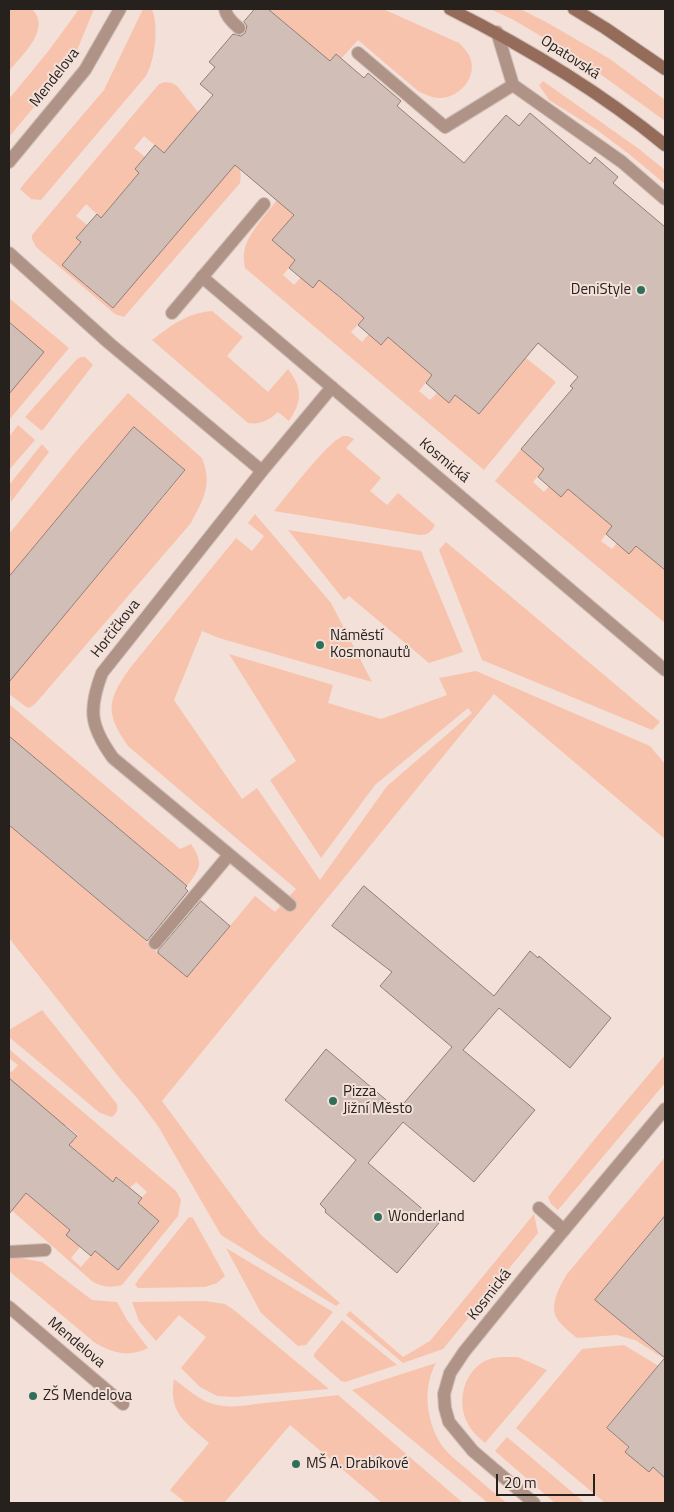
<!DOCTYPE html>
<html>
<head>
<meta charset="utf-8">
<style>
  body { margin:0 }
  #map { position:relative; width:674px; height:1512px; overflow:hidden; background:#f3e0d8; font-family:"Titillium Web",sans-serif }
  canvas { display:block }
  .frame { position:absolute; inset:0; border:10px solid #27211e; pointer-events:none }
  .scale { position:absolute; left:496px; top:1474px; width:99px; height:22px; box-sizing:border-box; border:2px solid #27211e; border-top:0; padding-left:6px; font-size:15px; line-height:18px; white-space:nowrap; color:#27211e; -webkit-text-stroke:4px #f3e0d8; paint-order:stroke }
</style>
</head>
<body>
<div id="map">
<canvas width="674" height="1512"></canvas>
<div class="frame"></div>
<div class="scale">20 m</div>
</div>
<script>
const g = document.querySelector('canvas').getContext('2d');
g.lineJoin = 'round';
function paint(path, color) {
  g.fillStyle = color;
  g.fill(path, 'evenodd');
}
function trace(path, color, width, dash) {
  g.strokeStyle = color;
  g.lineWidth = width;
  g.lineCap = dash ? 'butt' : 'round';
  g.setLineDash(dash || []);
  g.stroke(path);
}
function label(font, color, halo, rows, align = 'center') {
  g.font = font + ' "Titillium Web",sans-serif';
  g.lineWidth = 4;
  g.setLineDash([]);
  g.textBaseline = 'middle';
  g.strokeStyle = halo;
  g.fillStyle = color;
  for (const [text, x, y, turn = 0] of rows) {
    g.save();
    g.translate(x, y);
    g.rotate((+turn || 0) * Math.PI / 180);
    g.textAlign = isNaN(turn) ? turn : align;
    if (halo) g.strokeText(text, 0, 0);
    g.fillText(text, 0, 0);
    g.restore();
  }
}
const green = new Path2D(`
  M 9,9 L 32,9 C 52,29 22,55 9,71 Z
  M 79,9 L 94,9 L 73,60 L 9,137 L 9,99 L 50,49 Z
  M 143,9 L 152,9 C 159,27 155,60 146,76 L 41,200 L 31,199 L 20,189 L 23,185 L 104,90 Z
  M 268,9 L 383,9 L 459,43 C 462,46 465,49 467,52 C 482,73 460,100 437,98 C 430,97 424,94 418,91 L 358,40 L 341,59 L 319,74 L 303,39 Z
  M 490,9 L 520,9 L 546,22 L 610,59 L 665,100 L 665,121 L 578,58 L 512,19 Z
  M 543,81 L 639,149 L 665,170 L 665,184 L 629,154 L 597,130 L 549,100 L 539,85 Z
  M 165,82 L 172,83 L 177,86 L 235,158 C 240,167 242,173 240,183 L 124,317 L 115,314 L 36,247 L 32,239 L 32,235 L 159,84 ZM 184,130 L 113,308 L 62,265 L 81,242 L 76,238 L 87,225 L 76,216 L 86,204 L 101,218 L 139,173 L 135,169 L 145,157 L 134,148 L 144,136 L 164,153 Z
  M 277,200 L 294,215 L 273,240 L 295,260 L 283,275 L 294,285 L 301,277 L 319,280 L 364,318 L 351,332 L 362,342 L 369,334 L 381,345 L 388,337 L 432,375 L 419,391 L 430,400 L 437,393 L 449,402 L 455,395 L 479,414 L 526,358 L 556,382 L 484,470 L 245,268 C 244,262 243,255 245,248 C 248,234 268,212 277,200 Z
  M 9,298 L 69,348 L 9,420 L 9,394 L 43,352 L 9,322 Z
  M 212,311 L 243,337 L 227,356 L 268,392 L 288,369 C 303,388 302,402 289,421 L 278,412 C 269,420 261,425 248,423 L 152,340 C 172,325 187,313 212,311 Z
  M 81,357 L 85,357 L 93,365 L 42,431 L 25,417 L 77,359 Z
  M 128,393 L 202,458 C 213,486 203,499 191,523 L 35,704 L 29,708 L 25,706 L 9,694 L 9,676 L 12,678 L 185,471 L 134,427 L 9,577 L 9,534 L 79,448 Z
  M 18,425 L 35,440 L 9,470 L 9,437 Z
  M 343,436 L 348,436 L 354,439 L 346,448 L 381,478 L 370,491 L 387,505 L 398,493 L 435,525 C 431,532 428,535 420,535 L 274,511 C 287,496 327,442 343,436 Z
  M 42,444 L 49,452 L 11,502 L 9,485 Z
  M 521,449 L 544,469 L 533,482 L 544,492 L 549,486 L 568,489 L 612,526 L 601,541 L 612,549 L 617,543 L 636,546 L 665,570 L 665,623 L 495,481 Z
  M 255,514 L 331,603 L 372,682 L 219,638 L 202,631 L 174,700 L 242,799 L 257,788 L 320,880 L 387,786 L 472,713 L 468,708 L 375,785 L 321,858 L 270,780 L 296,761 L 229,654 L 333,685 L 328,703 L 381,719 L 447,695 L 439,678 L 476,671 L 650,746 L 665,764 L 665,839 L 494,694 L 162,1101 L 261,1235 L 340,1303 L 336,1306 L 221,1235 L 158,1126 L 137,1098 L 122,1081 L 9,938 L 9,825 L 144,939 L 158,953 L 187,977 L 255,896 L 275,912 L 296,889 L 128,746 C 105,713 107,700 130,668 L 236,538 L 252,551 L 264,536 L 248,523 Z
  M 288,530 L 421,551 L 463,652 L 429,663 L 349,596 L 344,600 Z
  M 446,542 L 660,722 L 652,730 L 482,660 L 439,550 Z
  M 9,704 L 180,849 L 191,844 C 204,863 200,869 187,886 L 9,736 Z
  M 42,1010 L 117,1104 C 118,1110 117,1113 112,1117 L 100,1113 L 9,1037 L 9,1030 Z
  M 9,1049 L 176,1191 L 181,1200 L 178,1216 L 122,1285 C 111,1288 103,1287 93,1282 L 9,1208 L 9,1206 L 12,1209 L 26,1193 L 70,1230 L 80,1247 L 71,1258 L 81,1267 L 95,1251 L 118,1270 L 159,1221 L 137,1202 L 147,1192 L 136,1182 L 130,1188 L 117,1177 L 113,1182 L 68,1144 L 71,1140 L 73,1141 L 78,1135 L 66,1125 L 61,1131 L 29,1095 L 9,1078 L 9,1074 L 11,1071 L 12,1072 L 18,1065 L 9,1058 Z
  M 665,1055 L 665,1083 L 558,1210 L 551,1204 L 548,1197 L 598,1135 Z
  M 665,1157 L 665,1216 L 596,1300 L 665,1358 L 665,1359 L 635,1340 L 617,1335 L 577,1338 C 570,1332 560,1325 556,1317 C 550,1303 560,1286 567,1274 Z
  M 534,1214 L 538,1233 L 443,1349 L 403,1363 L 346,1315 L 350,1311 L 403,1357 L 430,1341 Z
  M 189,1217 L 193,1218 L 225,1276 L 217,1283 L 205,1287 L 138,1288 L 135,1285 L 138,1280 Z
  M 226,1248 L 333,1312 L 306,1345 L 298,1346 L 261,1313 Z
  M 15,1257 L 42,1262 L 92,1300 L 117,1302 L 127,1320 L 148,1348 C 128,1358 112,1353 94,1342 L 9,1271 L 9,1260 Z
  M 205,1301 L 225,1304 L 234,1310 L 329,1389 L 235,1397 L 217,1396 L 200,1387 L 181,1368 L 206,1337 L 179,1315 L 156,1341 L 139,1321 L 132,1302 Z
  M 342,1320 L 397,1365 L 345,1382 L 341,1381 L 314,1357 L 314,1354 Z
  M 624,1345 L 657,1365 L 665,1367 L 665,1385 L 652,1374 L 607,1428 L 629,1447 L 625,1452 L 653,1467 L 665,1478 L 665,1503 L 605,1503 L 516,1428 L 582,1349 Z
  M 501,1357 L 518,1357 L 547,1370 L 485,1443 C 478,1437 471,1431 467,1422 C 456,1400 465,1367 490,1359 C 493,1357 498,1358 501,1357 Z
  M 436,1363 C 422,1388 426,1423 443,1447 C 450,1456 460,1463 469,1471 C 481,1482 494,1493 507,1503 L 488,1503 L 352,1390 Z
  M 174,1379 C 186,1388 199,1400 213,1404 C 229,1409 248,1405 264,1403 C 288,1401 313,1398 338,1395 L 463,1503 L 382,1503 L 290,1425 L 224,1503 L 186,1503 L 170,1490 L 209,1443 C 186,1422 168,1414 174,1379 Z
  M 507,1437 L 585,1503 L 555,1503 L 495,1451 Z`);
const building = new Path2D(`
  M 255,9 L 268,9 L 330,61 L 336,54 L 364,78 L 368,73 L 401,101 L 397,106 L 464,163 L 506,115 L 519,126 L 530,113 L 590,164 L 595,157 L 618,177 L 613,183 L 665,227 L 665,570 L 636,546 L 629,554 L 606,534 L 612,526 L 568,489 L 561,497 L 538,477 L 544,469 L 521,449 L 573,388 L 570,386 L 578,377 L 538,343 L 479,414 L 455,395 L 449,403 L 426,383 L 432,375 L 388,337 L 381,345 L 358,325 L 364,318 L 341,298 L 319,280 L 313,288 L 289,268 L 295,260 L 272,240 L 294,215 L 235,165 L 113,308 L 62,265 L 81,242 L 76,238 L 97,214 L 101,218 L 139,173 L 135,169 L 155,145 L 164,153 L 213,95 L 200,84 L 215,67 L 209,62 L 233,34 L 241,36 L 245,33 L 247,26 L 244,22 Z
  M 9,322 L 44,352 L 9,394 Z
  M 134,427 L 185,470 L 9,682 L 9,577 Z
  M 9,736 L 187,886 L 185,888 L 188,891 L 147,941 L 9,825 Z
  M 364,886 L 494,996 L 530,951 L 538,958 L 539,956 L 611,1018 L 570,1068 L 499,1008 L 463,1050 L 535,1110 L 474,1182 L 403,1122 L 368,1163 L 439,1223 L 397,1273 L 325,1212 L 326,1210 L 320,1204 L 356,1160 L 285,1100 L 326,1049 L 398,1110 L 452,1047 L 380,986 L 392,972 L 332,926 Z
  M 201,901 L 230,926 L 187,977 L 158,953 L 158,951 Z
  M 9,1078 L 77,1136 L 69,1145 L 113,1182 L 116,1177 L 142,1198 L 138,1203 L 159,1221 L 118,1270 L 95,1251 L 91,1256 L 66,1235 L 70,1230 L 26,1193 L 9,1214 Z
  M 665,1216 L 665,1358 L 595,1300 Z
  M 665,1358 L 665,1478 L 653,1467 L 649,1472 L 625,1452 L 629,1447 L 607,1428 Z`);
const service = new Path2D(`
  M 225,9 C 226,16 233,23 239,28
  M 497,32 L 513,85 L 622,162 L 665,199
  M 358,53 L 445,127 L 513,85
  M 172,313 L 264,204
  M 155,943 L 229,855
  M 539,1208 L 564,1230
  M 9,1252 L 45,1250`);
const minor = new Path2D(`
  M 9,162 L 85,70 L 120,9
  M 9,253 L 109,343 L 262,471
  M 202,277 L 665,670
  M 290,905 L 113,758 C 90,726 88,710 102,673 L 262,471 L 332,387
  M 9,1307 L 123,1404
  M 534,1503 L 473,1451 L 449,1422 L 445,1408 L 444,1394 L 450,1373 L 464,1352 L 528,1273 L 665,1109`);
const secondary = new Path2D(`
  M 450,9 C 526,47 599,91 665,145
  M 574,9 L 605,28 L 665,69`);
const markers = [
  [641,290,5,"#306f5b"],
  [320,645,5,"#306f5b"],
  [333,1101,5,"#306f5b"],
  [378,1217,5,"#306f5b"],
  [33,1396,5,"#306f5b"],
  [296,1464,5,"#306f5b"]
];
const streetNames = [
  ["Opatovská",570,58,33],
  ["Mendelova",55,78,-52],
  ["Kosmická",444,461,40],
  ["Horčičkova",116,629,-52],
  ["Kosmická",490,1295,-52],
  ["Mendelova",76,1343,40]
];
const poiNames = [
  ["DeniStyle",631,290,"right"],
  ["Náměstí",330,636],
  ["Kosmonautů",330,653],
  ["Pizza",343,1092],
  ["Jižní Město",343,1109],
  ["Wonderland",388,1217],
  ["ZŠ Mendelova",43,1396],
  ["MŠ A. Drabíkové",306,1464]
];
paint(green, '#f8c3ac');
paint(building, '#d0beb7');
trace(building, '#8f7e77', 1);
trace(service, '#cebeb7', 14);
trace(minor, '#cebeb7', 14);
trace(secondary, '#cebeb7', 14);
trace(service, '#b09387', 12);
trace(minor, '#b09387', 12);
trace(secondary, '#956c5a', 12);
for (const [x, y, r, color] of markers) {
  const dot = new Path2D();
  dot.arc(x, y, r, 0, 2 * Math.PI);
  g.fillStyle = color;
  g.fill(dot);
  trace(dot, '#f3e0d8', 2);
}
label('15px', '#27211e', '#f3e0d8', streetNames);
label('15px', '#27211e', '#f3e0d8', poiNames, 'left');
</script>
</body>
</html>
